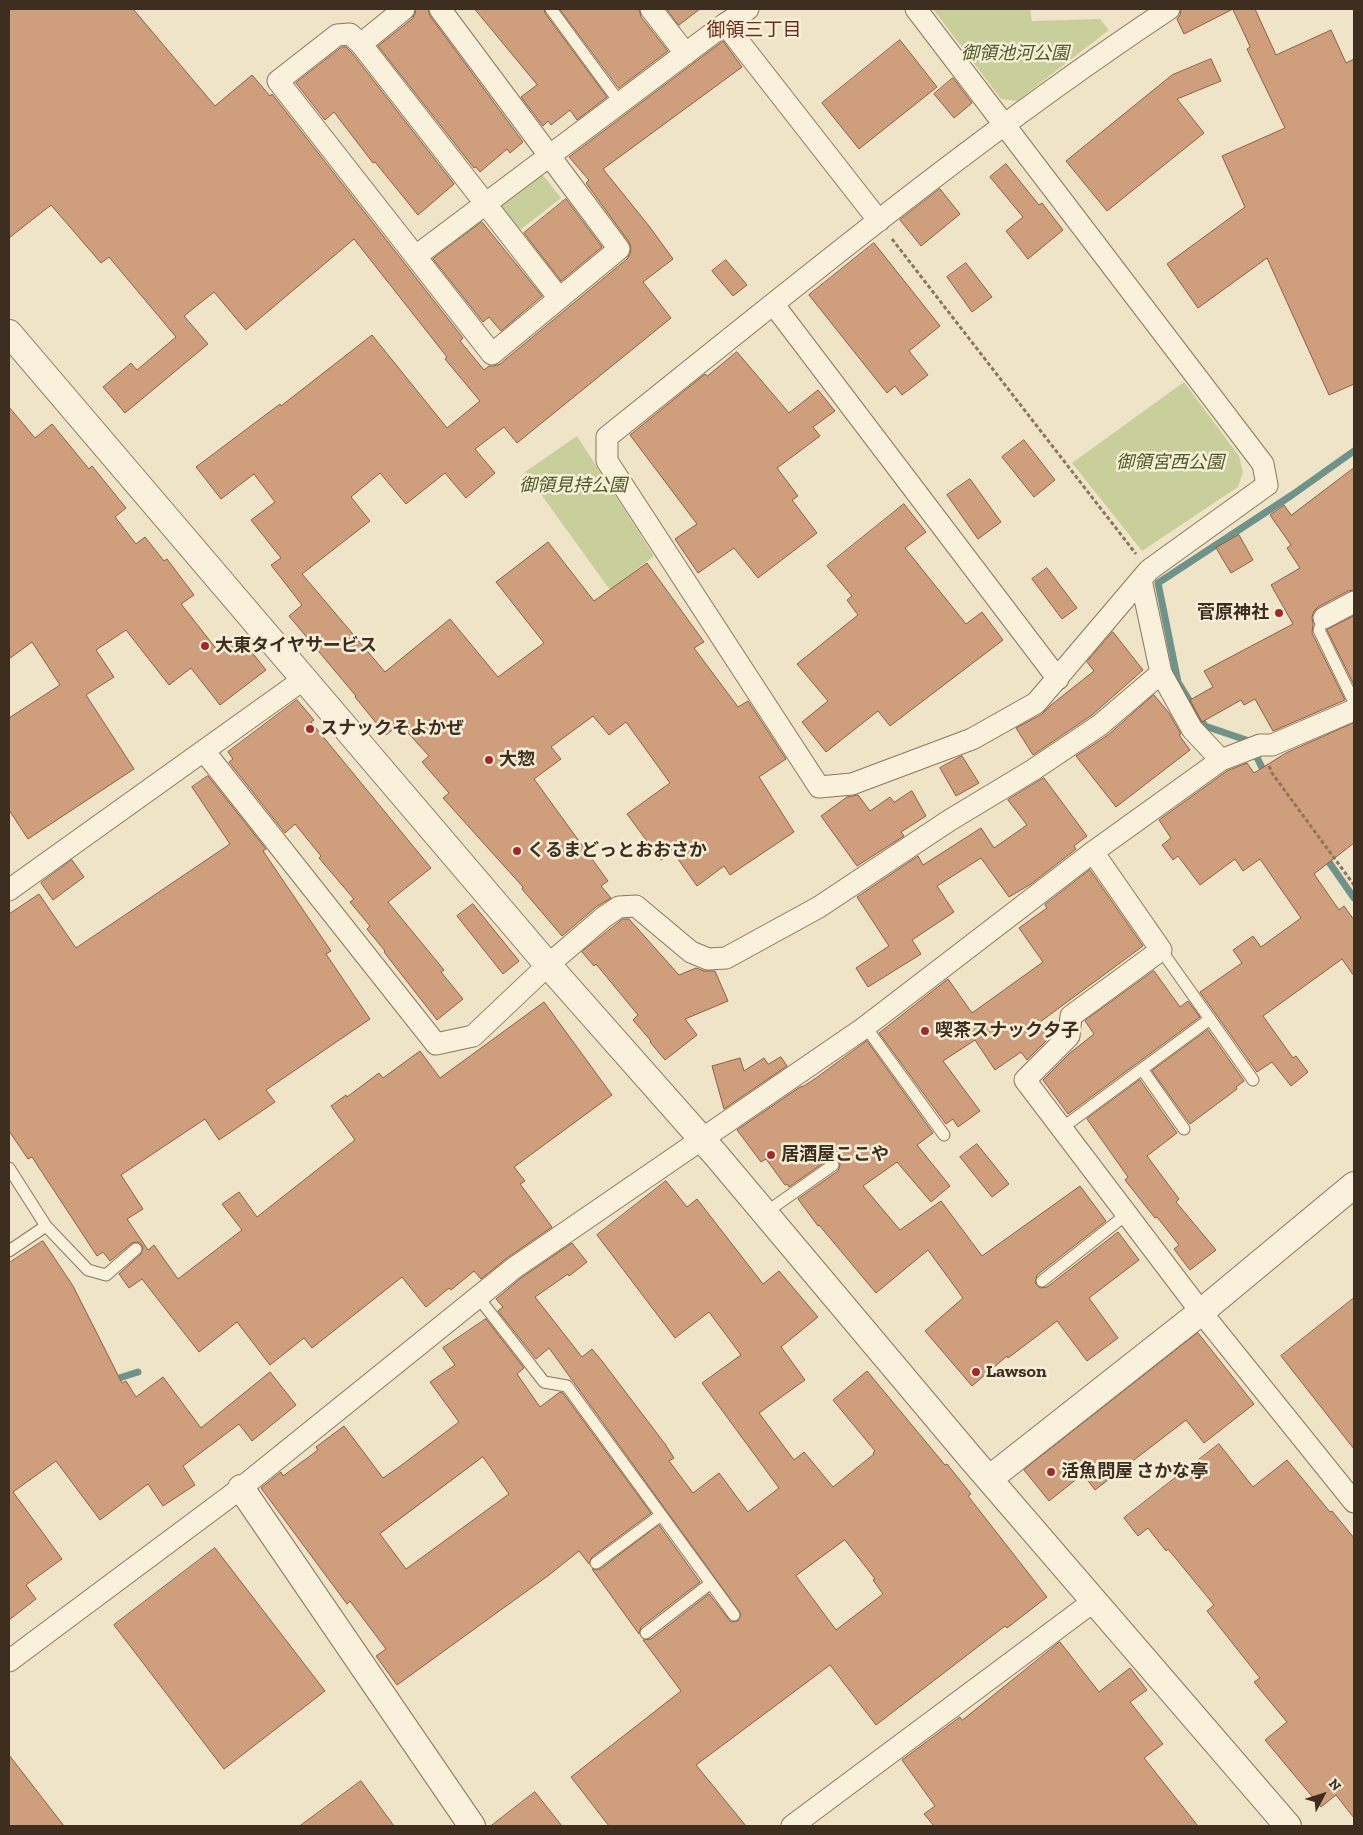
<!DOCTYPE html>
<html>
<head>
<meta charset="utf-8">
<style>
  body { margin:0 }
  #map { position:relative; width:1363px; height:1835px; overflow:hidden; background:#f0e4c8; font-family:"Zilla Slab",serif }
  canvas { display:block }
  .frame { position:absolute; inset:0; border:10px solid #3d2e20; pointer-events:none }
  .north { position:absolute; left:1298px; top:1770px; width:50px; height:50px; -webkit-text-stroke:4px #f7eed8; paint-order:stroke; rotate:50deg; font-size:14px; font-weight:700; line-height:20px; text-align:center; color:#3d2e20 }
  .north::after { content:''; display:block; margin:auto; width:18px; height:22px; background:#3d2e20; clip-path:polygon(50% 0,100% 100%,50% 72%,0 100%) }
</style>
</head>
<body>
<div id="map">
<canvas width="1363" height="1835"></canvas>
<div class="frame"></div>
<div class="north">N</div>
</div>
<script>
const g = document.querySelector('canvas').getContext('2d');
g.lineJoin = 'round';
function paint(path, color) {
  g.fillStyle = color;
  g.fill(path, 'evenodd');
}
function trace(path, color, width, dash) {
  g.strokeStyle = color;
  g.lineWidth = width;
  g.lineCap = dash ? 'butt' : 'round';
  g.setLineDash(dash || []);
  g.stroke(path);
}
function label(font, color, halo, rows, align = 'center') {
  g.font = font + ' "Zilla Slab","Noto Sans JP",serif';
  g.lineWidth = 5;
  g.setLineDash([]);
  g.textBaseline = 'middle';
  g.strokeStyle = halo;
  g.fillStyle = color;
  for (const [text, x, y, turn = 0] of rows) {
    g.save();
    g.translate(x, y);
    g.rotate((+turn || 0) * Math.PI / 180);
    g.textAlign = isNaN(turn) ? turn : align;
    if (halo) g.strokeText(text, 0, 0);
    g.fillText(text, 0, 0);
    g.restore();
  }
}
const green = new Path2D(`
  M 933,9 L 1030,9 L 1032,21 L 1100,19 L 1109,30 L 1017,101 L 1001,99 Z
  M 539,170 L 561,198 L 520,230 L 498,203 Z
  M 1184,382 L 1239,456 L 1243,472 L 1238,487 L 1142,551 L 1072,463 Z
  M 577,436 L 654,556 L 610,590 L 525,472 Z`);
const stream = new Path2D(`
  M 1266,776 L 1249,741 L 1205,726 L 1178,682 L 1158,583 L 1292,495 L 1354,451
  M 1324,855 L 1354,898
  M 113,1380 L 138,1372`);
const building = new Path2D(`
  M 9,9 L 133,9 L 215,106 L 252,75 L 270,96 L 272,94 L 463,338 L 460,341 L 484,370 L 489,366 L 494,366 L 500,364 L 627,259 L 630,254 L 631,248 L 629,242 L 586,183 L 589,180 L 569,157 L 723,41 L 742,67 L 603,169 L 649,226 L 673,259 L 643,282 L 671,318 L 517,443 L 504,427 L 475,449 L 495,473 L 466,498 L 445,473 L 406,504 L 380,473 L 351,497 L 370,521 L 302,574 L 385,672 L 450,619 L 498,677 L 544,643 L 496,582 L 548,542 L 594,601 L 647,563 L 704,642 L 694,648 L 738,707 L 748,701 L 786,759 L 759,777 L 794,832 L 730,875 L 724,866 L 697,886 L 673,852 L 661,860 L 627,814 L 670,783 L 626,722 L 609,735 L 593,716 L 551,747 L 561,759 L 534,779 L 608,881 L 601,886 L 611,898 L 596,907 L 562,936 L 522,889 L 523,887 L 443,798 L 449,793 L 422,762 L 429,756 L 400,724 L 386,735 L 355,697 L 356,696 L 289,616 L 302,605 L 271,565 L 281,558 L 251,520 L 275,502 L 254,474 L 221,499 L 196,467 L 280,404 L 281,406 L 372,335 L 447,428 L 480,401 L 445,359 L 447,357 L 354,239 L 246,330 L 214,292 L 184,316 L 208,344 L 125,413 L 103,387 L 131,363 L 137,370 L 176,337 L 109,257 L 101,263 L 51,205 L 9,238 Z
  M 416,9 L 428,9 L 430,16 L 523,142 L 510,153 L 507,149 L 480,172 L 476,167 L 474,168 L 378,46 L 412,19 L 415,14 Z
  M 475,9 L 544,9 L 545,13 L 607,97 L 577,120 L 570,110 L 551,125 L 548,121 L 543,126 L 521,97 L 537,85 Z
  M 560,9 L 639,9 L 641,17 L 668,51 L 619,88 Z
  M 667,9 L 700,9 L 679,25 Z
  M 1181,9 L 1233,9 L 1184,34 L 1177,19 L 1180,15 Z
  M 1233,9 L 1255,9 L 1276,55 L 1331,30 L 1346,63 L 1354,59 L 1354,384 L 1329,395 L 1267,258 L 1198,308 L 1167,264 L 1245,207 L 1222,156 L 1285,128 L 1247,49 L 1250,47 Z
  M 900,40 L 937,87 L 859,149 L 822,103 Z
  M 342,47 L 346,47 L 352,53 L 454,184 L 418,215 L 375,162 L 373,163 L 334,112 L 325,120 L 296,83 Z
  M 1211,59 L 1221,81 L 1177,99 L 1204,133 L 1107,211 L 1066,161 L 1172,75 Z
  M 953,78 L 972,103 L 954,118 L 934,94 Z
  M 1006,164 L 1039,205 L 1042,203 L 1063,230 L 1028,259 L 1006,231 L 1023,217 L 990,177 Z
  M 940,189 L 960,214 L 921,246 L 900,220 Z
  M 566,199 L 602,247 L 561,281 L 524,233 Z
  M 482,222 L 542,296 L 501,331 L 489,317 L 483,322 L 433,259 Z
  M 874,243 L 940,326 L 909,351 L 928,375 L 902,395 L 895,386 L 887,393 L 809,295 Z
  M 726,260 L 747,285 L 733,296 L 712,271 Z
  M 966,263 L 992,297 L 972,312 L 947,277 Z
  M 737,352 L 789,413 L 818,390 L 835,411 L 813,427 L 820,436 L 777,468 L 798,496 L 792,500 L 817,533 L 758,578 L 734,548 L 698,573 L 675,539 L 697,524 L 630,435 L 705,374 L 707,376 Z
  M 9,407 L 35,438 L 52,424 L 89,469 L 92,466 L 126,508 L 115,517 L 136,544 L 145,537 L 164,561 L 167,559 L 194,595 L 181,604 L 218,651 L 239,636 L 266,670 L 220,705 L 191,668 L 169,685 L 126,630 L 96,650 L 114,677 L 86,695 L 134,769 L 28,839 L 9,810 L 9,718 L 60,685 L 32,642 L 9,659 Z
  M 1024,440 L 1055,480 L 1034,497 L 1002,457 Z
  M 1354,468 L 1354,590 L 1348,591 L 1318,607 L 1314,611 L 1312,617 L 1313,624 L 1312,633 L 1345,700 L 1273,731 L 1255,699 L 1244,705 L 1241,700 L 1202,722 L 1190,700 L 1213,687 L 1204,671 L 1293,624 L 1271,585 L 1300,568 L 1287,548 L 1291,545 L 1270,515 L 1284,505 L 1291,515 Z
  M 970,479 L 1001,522 L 978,539 L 947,495 Z
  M 904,504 L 926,532 L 905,548 L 966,624 L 982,612 L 1003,640 L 890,726 L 878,711 L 826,752 L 802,722 L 828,701 L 797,664 L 858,615 L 847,600 L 852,596 L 827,566 Z
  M 1239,535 L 1253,560 L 1231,573 L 1216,548 Z
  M 1047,568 L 1077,608 L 1062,619 L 1032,579 Z
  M 1354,616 L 1354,685 L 1327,630 Z
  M 1113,632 L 1143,670 L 1092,715 L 1033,755 L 1016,728 L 1042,714 L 1051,705 L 1094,671 L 1087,662 Z
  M 1154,695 L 1169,713 L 1181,734 L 1179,735 L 1190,750 L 1116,807 L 1076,756 L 1108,735 Z
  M 297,700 L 314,720 L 311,722 L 431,868 L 388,902 L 444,970 L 441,972 L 463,999 L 437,1020 L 384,952 L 385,951 L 367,929 L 370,926 L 350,902 L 354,899 L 319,858 L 321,856 L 295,824 L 285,833 L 229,762 L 233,759 L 228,752 Z
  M 1354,723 L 1354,843 L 1314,874 L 1339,910 L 1344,906 L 1354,920 L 1354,976 L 1342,959 L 1263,1016 L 1293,1058 L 1296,1056 L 1308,1072 L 1291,1086 L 1272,1062 L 1257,1072 L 1200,992 L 1242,963 L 1233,950 L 1253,936 L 1261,947 L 1301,918 L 1260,859 L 1243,871 L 1235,859 L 1200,885 L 1178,856 L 1173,860 L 1162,845 L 1171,838 L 1159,820 L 1227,771 L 1247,763 L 1254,773 L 1286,753 Z
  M 962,756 L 979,783 L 956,796 L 940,768 Z
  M 208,776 L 266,849 L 263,851 L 331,951 L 326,954 L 370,1019 L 266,1090 L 275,1102 L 219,1140 L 205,1119 L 121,1175 L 143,1209 L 127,1219 L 148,1250 L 154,1245 L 178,1279 L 242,1230 L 222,1204 L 239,1192 L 257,1217 L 355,1140 L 331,1106 L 346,1095 L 347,1097 L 379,1073 L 383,1078 L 420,1051 L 440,1078 L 544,1002 L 612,1095 L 514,1167 L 525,1181 L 520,1184 L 552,1227 L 507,1258 L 481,1279 L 474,1271 L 451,1290 L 449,1288 L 426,1307 L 402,1277 L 312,1348 L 304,1338 L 270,1365 L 237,1322 L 199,1352 L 142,1279 L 129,1288 L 119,1274 L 141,1254 L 143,1248 L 141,1244 L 138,1242 L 132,1243 L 110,1261 L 103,1252 L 97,1256 L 32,1157 L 28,1159 L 9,1131 L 9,914 L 39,894 L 76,948 L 230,844 L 192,787 Z
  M 1044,778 L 1087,836 L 1074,846 L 1076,849 L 1031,884 L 1009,897 L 981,858 L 937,886 L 954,912 L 912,940 L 921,954 L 868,987 L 856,968 L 889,946 L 857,897 L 918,856 L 923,865 L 981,828 L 994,848 L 1027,825 L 1008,800 Z
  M 912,791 L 926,816 L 901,832 L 904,836 L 857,866 L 821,816 L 847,797 L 858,795 L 870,811 L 890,797 L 894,802 Z
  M 72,860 L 84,877 L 53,900 L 41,883 Z
  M 1090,870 L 1143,946 L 1040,1022 L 1051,1036 L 1027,1060 L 1021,1052 L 995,1070 L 975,1040 L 943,1061 L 980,1111 L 958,1127 L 953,1119 L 946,1124 L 879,1033 L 948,979 L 972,1013 L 1043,962 L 1019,928 L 1047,908 L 1045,905 Z
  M 473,904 L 519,961 L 503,974 L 457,916 Z
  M 623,919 L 629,919 L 679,975 L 696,968 L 704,971 L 715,971 L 728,1001 L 685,1019 L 697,1035 L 665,1060 L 650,1042 L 651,1041 L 633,1020 L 638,1015 L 596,964 L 594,966 L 582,952 Z
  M 1154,971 L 1180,1007 L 1188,1001 L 1200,1017 L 1068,1114 L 1043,1080 L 1070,1053 L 1094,1034 L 1085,1021 Z
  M 1208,1030 L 1244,1081 L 1236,1087 L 1237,1089 L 1190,1124 L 1152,1071 Z
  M 867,1041 L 933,1133 L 917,1145 L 950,1186 L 931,1202 L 897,1162 L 863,1186 L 900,1230 L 941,1201 L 982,1256 L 1080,1186 L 1106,1221 L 1037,1275 L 1035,1283 L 1040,1288 L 1047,1287 L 1118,1232 L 1139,1260 L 1089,1298 L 1118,1338 L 1087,1361 L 1057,1321 L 1008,1358 L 1007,1356 L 972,1386 L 925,1331 L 963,1298 L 928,1250 L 876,1293 L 819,1225 L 818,1226 L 798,1199 L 838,1171 L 840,1165 L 839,1160 L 833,1158 L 829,1159 L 789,1187 L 787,1184 L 785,1185 L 766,1159 L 761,1162 L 737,1130 L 800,1087 L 804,1086 L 816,1078 Z
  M 781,1057 L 787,1066 L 724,1109 L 712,1066 L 740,1058 L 744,1071 L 764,1058 L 768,1064 Z
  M 1140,1080 L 1177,1133 L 1147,1156 L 1179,1199 L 1176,1202 L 1216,1250 L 1190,1270 L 1174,1249 L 1179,1245 L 1157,1217 L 1155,1218 L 1125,1180 L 1128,1177 L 1087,1119 Z
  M 977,1144 L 1009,1184 L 992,1197 L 960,1157 Z
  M 666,1181 L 687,1207 L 697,1199 L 763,1284 L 779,1271 L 818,1317 L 781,1347 L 805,1380 L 759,1413 L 794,1460 L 804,1452 L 833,1487 L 874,1454 L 873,1453 L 875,1451 L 833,1400 L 867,1371 L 945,1465 L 947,1464 L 971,1494 L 968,1496 L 1047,1597 L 1007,1628 L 1005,1626 L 876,1725 L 830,1665 L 696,1765 L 746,1826 L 609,1826 L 571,1777 L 681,1691 L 643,1640 L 651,1639 L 709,1594 L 731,1622 L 738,1621 L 741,1614 L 549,1348 L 536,1359 L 498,1311 L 503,1307 L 496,1299 L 521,1278 L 572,1243 L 587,1262 L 569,1276 L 568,1274 L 535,1297 L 582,1357 L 592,1349 L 602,1361 L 665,1444 L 674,1458 L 669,1461 L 693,1493 L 719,1473 L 748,1512 L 779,1488 L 702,1383 L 741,1355 L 709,1312 L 675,1338 L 597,1235 ZM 845,1540 L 875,1579 L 873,1580 L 883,1594 L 836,1630 L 796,1576 Z
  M 43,1241 L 73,1286 L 122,1383 L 126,1381 L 136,1397 L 163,1377 L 201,1428 L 270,1372 L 296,1405 L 252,1441 L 239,1424 L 183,1466 L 195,1485 L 163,1506 L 148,1484 L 100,1520 L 56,1461 L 13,1492 L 62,1559 L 26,1585 L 36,1599 L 9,1620 L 9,1263 Z
  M 1354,1298 L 1354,1449 L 1281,1356 Z
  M 486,1319 L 524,1368 L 517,1374 L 540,1407 L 560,1392 L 563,1393 L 651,1513 L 592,1557 L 589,1564 L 579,1551 L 549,1575 L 397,1685 L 376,1656 L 386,1649 L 350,1601 L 347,1604 L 261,1488 L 281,1472 L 283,1476 L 318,1450 L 316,1447 L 344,1426 L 383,1478 L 399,1467 L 459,1422 L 430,1382 L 455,1365 L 443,1348 ZM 483,1457 L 509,1494 L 406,1569 L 380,1534 Z
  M 1198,1333 L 1254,1404 L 1204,1443 L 1186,1420 L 1095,1490 L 1083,1474 L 1049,1501 L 1024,1470 Z
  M 1219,1444 L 1253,1487 L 1287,1460 L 1330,1512 L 1332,1511 L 1354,1538 L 1354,1818 L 1336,1795 L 1321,1807 L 1265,1740 L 1287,1722 L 1254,1682 L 1260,1678 L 1207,1611 L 1214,1605 L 1168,1549 L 1166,1551 L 1148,1528 L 1138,1536 L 1124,1518 Z
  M 659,1525 L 700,1582 L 641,1627 L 639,1634 L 592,1569 L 600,1569 Z
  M 215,1548 L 325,1691 L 224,1769 L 114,1625 Z
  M 1060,1642 L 1099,1692 L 1130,1668 L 1147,1690 L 1130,1702 L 1163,1744 L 1144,1758 L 1198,1826 L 934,1826 L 924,1814 L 935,1806 L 902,1760 L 960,1717 L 962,1720 Z
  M 9,1755 L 64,1826 L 9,1826 Z
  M 361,1781 L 394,1826 L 300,1826 Z
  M 535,1792 L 562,1826 L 491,1826 Z`);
const path = new Path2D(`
  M 892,239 L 1136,554
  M 1269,766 L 1272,773 L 1354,885`);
const service = new Path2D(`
  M 551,9 L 620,103
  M 1324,618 L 1319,630 L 1354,702
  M 1161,950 L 1253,1080
  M 865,1026 L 944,1135
  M 1142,1069 L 1184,1129
  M 1062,1128 L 1210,1019
  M 9,1168 L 46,1226 L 9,1251
  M 765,1213 L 833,1165
  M 46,1226 L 88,1270 L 106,1275 L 136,1249
  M 1042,1281 L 1127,1214
  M 478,1297 L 544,1382 L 567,1386 L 734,1615
  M 596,1563 L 661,1515
  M 646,1633 L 711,1583`);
const minor = new Path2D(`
  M 440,9 L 619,249 L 492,354 L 278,81 L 337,35 L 350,34 L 361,44 L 559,298
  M 651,9 L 686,54
  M 916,9 L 1263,464 L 1267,485 L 1149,570 L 1036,703 L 972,739 L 852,784 L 819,787 L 607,461 L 607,437 C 791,290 973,139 1169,9
  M 725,24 L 879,221
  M 361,44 L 404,9
  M 416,256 L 725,24 L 748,9
  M 774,305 L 1058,679
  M 1141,580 L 1161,673 L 1192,729 L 1221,760
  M 1324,618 L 1354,602
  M 204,751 L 436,1044 L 473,1036 L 548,965 L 604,917 L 619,907 L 636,906 L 691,952 L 708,959 L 726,958 L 819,907 L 950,820 L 1033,770 L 1100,725 L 1161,673
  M 1093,852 L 1161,950 L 1071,1016 L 1069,1036 L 1025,1080 L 1201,1312 L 1354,1502
  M 9,890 L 304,679
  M 9,1661 L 241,1488 L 514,1268 L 861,1030 L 1093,852 L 1221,760 L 1260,745 L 1272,745 L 1354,710
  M 792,1826 L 1094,1601`);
const tertiary = new Path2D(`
  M 9,333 L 548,965 L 716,1155 L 970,1457 L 1288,1826
  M 989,1479 L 1201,1312 L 1354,1185
  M 241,1488 L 472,1826`);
const markers = [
  [1279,613,5,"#9e2a2b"],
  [205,646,5,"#9e2a2b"],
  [310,729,5,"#9e2a2b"],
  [489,760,5,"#9e2a2b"],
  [517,851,5,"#9e2a2b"],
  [925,1031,5,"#9e2a2b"],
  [771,1155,5,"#9e2a2b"],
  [976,1372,5,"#9e2a2b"],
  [1051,1472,5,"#9e2a2b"]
];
const parkNames = [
  ["御領池河公園",1015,54],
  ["御領宮西公園",1170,463],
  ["御領見持公園",573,486]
];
const poiNames = [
  ["菅原神社",1269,613,"right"],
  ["大東タイヤサービス",215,646],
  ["スナックそよかぜ",320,729],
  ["大惣",499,760],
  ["くるまどっとおおさか",527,851],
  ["喫茶スナック夕子",935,1031],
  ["居酒屋ここや",781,1155],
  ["Lawson",986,1372],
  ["活魚問屋 さかな亭",1061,1472]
];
const neighbourhoodNames = [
  ["御領三丁目",754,31]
];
paint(green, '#c9cf9b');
trace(stream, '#6f938a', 7);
paint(building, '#cf9f7d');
trace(building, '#8d5f41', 1);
trace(service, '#8d765c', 13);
trace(minor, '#8d765c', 23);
trace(tertiary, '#8d765c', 28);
trace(path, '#8d765c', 3, [4, 2.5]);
trace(service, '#faf1dc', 11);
trace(minor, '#faf1dc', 21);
trace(tertiary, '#faf1dc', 26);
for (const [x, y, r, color] of markers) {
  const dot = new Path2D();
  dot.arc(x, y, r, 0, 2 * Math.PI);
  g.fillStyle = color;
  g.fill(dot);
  trace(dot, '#f7eed8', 2);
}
label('italic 18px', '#4d5a26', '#f7eed8', parkNames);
label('bold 18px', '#3d2e20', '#f7eed8', poiNames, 'left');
label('19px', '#6b2e1e', '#f7eed8', neighbourhoodNames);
</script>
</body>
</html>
